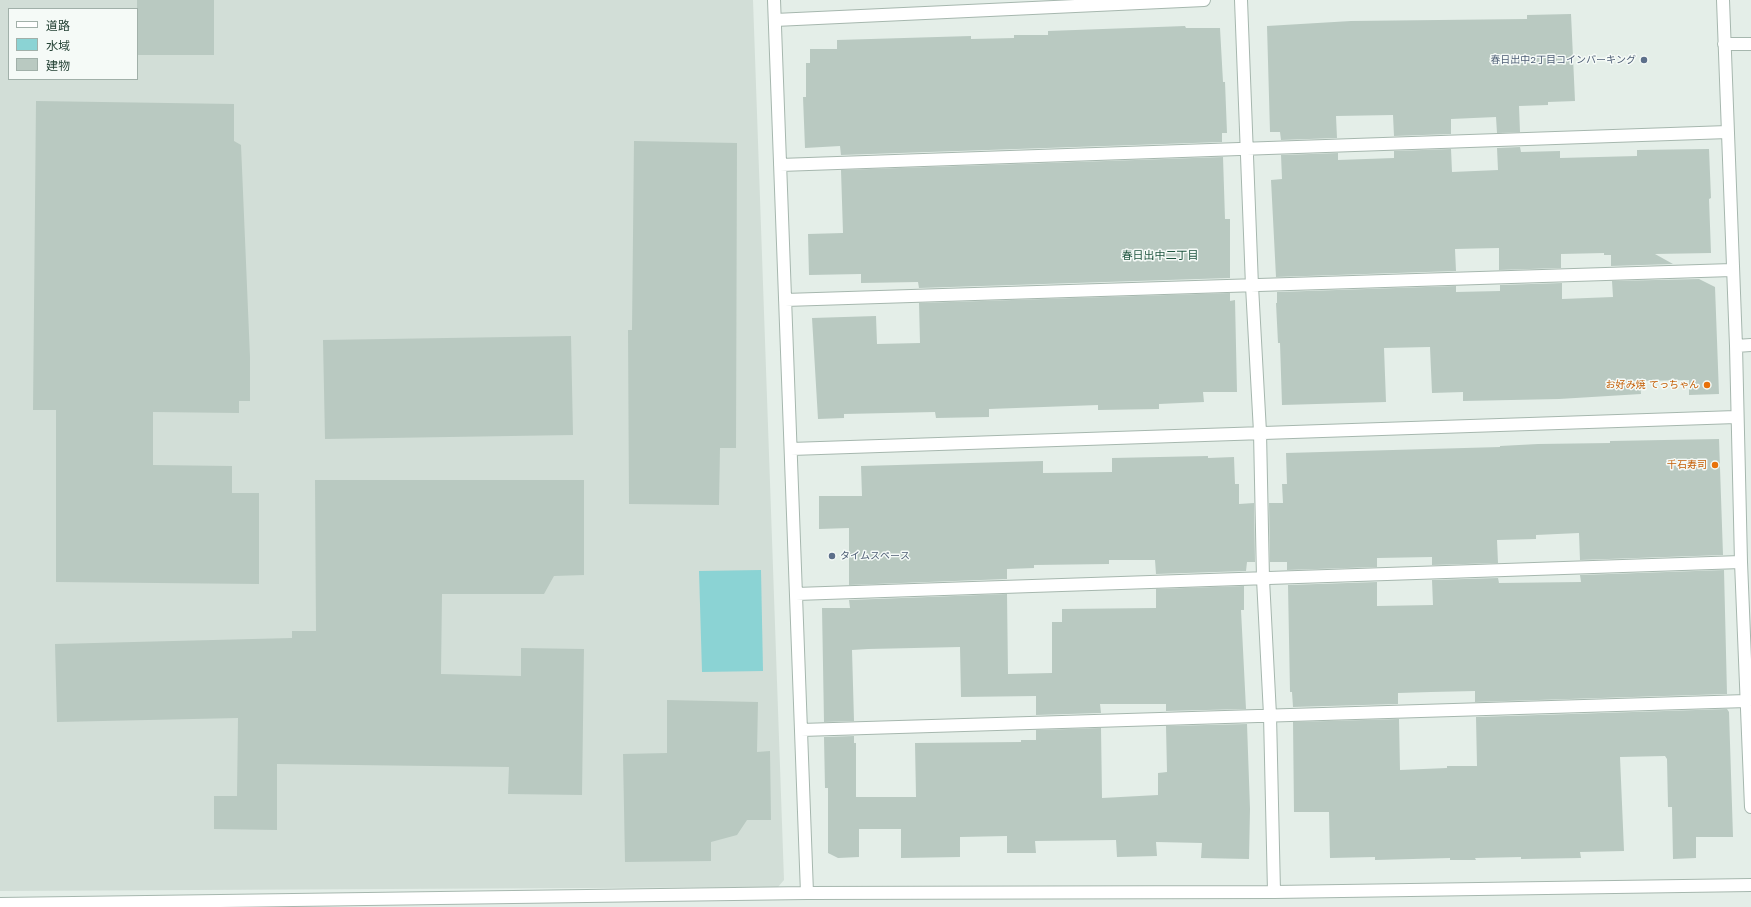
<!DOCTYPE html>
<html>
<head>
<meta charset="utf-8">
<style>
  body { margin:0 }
  #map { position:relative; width:1751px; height:907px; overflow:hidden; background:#e4eee8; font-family:"Work Sans","Noto Sans JP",sans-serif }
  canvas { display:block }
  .legend { position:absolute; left:8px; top:8px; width:130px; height:72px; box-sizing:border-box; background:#f5faf7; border:1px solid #a1b0a9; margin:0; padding:5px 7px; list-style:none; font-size:12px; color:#234134 }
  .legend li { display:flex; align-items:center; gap:8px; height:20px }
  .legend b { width:20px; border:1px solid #a1b0a9 }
</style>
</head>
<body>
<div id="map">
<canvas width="1751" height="907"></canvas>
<ul class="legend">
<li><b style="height:5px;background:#fff"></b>道路</li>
<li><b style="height:11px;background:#8bd3d4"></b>水域</li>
<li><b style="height:11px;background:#b9c9c1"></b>建物</li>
</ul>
</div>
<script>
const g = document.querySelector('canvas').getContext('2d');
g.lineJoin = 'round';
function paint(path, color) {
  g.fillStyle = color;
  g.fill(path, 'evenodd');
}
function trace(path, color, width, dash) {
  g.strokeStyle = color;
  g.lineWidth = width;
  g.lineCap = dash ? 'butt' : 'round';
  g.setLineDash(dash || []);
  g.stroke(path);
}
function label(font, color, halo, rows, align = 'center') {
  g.font = font + ' "Work Sans","Noto Sans JP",sans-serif';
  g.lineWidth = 3;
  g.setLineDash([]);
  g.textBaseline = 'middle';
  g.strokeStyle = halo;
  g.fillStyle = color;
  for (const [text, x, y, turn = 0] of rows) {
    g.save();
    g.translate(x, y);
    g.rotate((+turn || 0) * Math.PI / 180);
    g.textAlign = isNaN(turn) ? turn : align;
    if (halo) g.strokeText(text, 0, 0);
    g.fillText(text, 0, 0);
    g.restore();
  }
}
const built = new Path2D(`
  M 0,0 L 753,0 L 784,880 L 778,887 L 0,891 ZM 9,9 L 137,9 L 137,79 L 9,79 Z`);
const water = new Path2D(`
  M 761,570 L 763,671 L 702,672 L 699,571 Z`);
const building = new Path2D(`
  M 137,0 L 214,0 L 214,55 L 137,55 Z
  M 1571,14 L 1575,101 L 1548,102 L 1548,105 L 1519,106 L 1520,132 L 1497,133 L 1496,117 L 1451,119 L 1451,134 L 1394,136 L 1393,115 L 1336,116 L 1337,138 L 1281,140 L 1280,132 L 1270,132 L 1267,26 L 1351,21 L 1527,19 L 1527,15 Z
  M 1185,26 L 1186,28 L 1220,28 L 1223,82 L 1225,82 L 1227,133 L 1222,133 L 1222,142 L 841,155 L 840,146 L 805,148 L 803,97 L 806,97 L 806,63 L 810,63 L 810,49 L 837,49 L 837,40 L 971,36 L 971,39 L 1014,38 L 1014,35 L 1048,35 L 1048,31 Z
  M 36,101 L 234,104 L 234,141 L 241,145 L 250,357 L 250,401 L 239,401 L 239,413 L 153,412 L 153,465 L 232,466 L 232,493 L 259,493 L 259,584 L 56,582 L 56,410 L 33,410 Z
  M 634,141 L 737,143 L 736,448 L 720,448 L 719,505 L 629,504 L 628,330 L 632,330 Z
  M 1520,147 L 1521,152 L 1560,151 L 1560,158 L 1637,156 L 1637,150 L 1709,149 L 1711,198 L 1709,199 L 1711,253 L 1655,254 L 1673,264 L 1611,266 L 1611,255 L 1604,255 L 1604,253 L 1561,254 L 1561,268 L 1499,270 L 1499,248 L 1455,249 L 1456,271 L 1276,277 L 1271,180 L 1282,179 L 1281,155 L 1338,153 L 1338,160 L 1394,158 L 1394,151 L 1451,149 L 1452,172 L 1498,170 L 1497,148 Z
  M 1223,157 L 1225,219 L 1230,219 L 1230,278 L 919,288 L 918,282 L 861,283 L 861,274 L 809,275 L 808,234 L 843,233 L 841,170 Z
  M 1699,279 L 1715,287 L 1719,394 L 1689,395 L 1689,380 L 1640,381 L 1641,394 L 1559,399 L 1463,401 L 1463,392 L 1432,393 L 1430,347 L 1384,348 L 1386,402 L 1282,405 L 1280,343 L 1278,343 L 1276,303 L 1277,303 L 1277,292 L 1456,286 L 1456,292 L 1500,291 L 1500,285 L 1562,283 L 1562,299 L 1613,297 L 1612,281 Z
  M 1230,293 L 1230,301 L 1235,300 L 1237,392 L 1203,392 L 1204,402 L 1159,404 L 1159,409 L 1098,410 L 1098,405 L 989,409 L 989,417 L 936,418 L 935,412 L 844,414 L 844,418 L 818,419 L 812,318 L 876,316 L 877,344 L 920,343 L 919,303 Z
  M 571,336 L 573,435 L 325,439 L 323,340 Z
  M 1719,439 L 1723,555 L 1580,560 L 1579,533 L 1536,535 L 1536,539 L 1497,540 L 1498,563 L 1432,565 L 1432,557 L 1377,558 L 1377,567 L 1287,570 L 1287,562 L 1270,562 L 1269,503 L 1283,503 L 1282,484 L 1287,484 L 1286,453 L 1500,447 L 1500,446 L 1538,444 L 1610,443 L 1610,441 Z
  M 1208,456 L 1208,458 L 1234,457 L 1235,484 L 1239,484 L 1239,504 L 1254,503 L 1255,562 L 1247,562 L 1246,571 L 1156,574 L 1155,560 L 1109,560 L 1109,564 L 1034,565 L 1034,568 L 1007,569 L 1007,579 L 849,585 L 849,528 L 819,529 L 819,496 L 862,496 L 861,466 L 1043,461 L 1043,473 L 1112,472 L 1112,458 Z
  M 315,480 L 584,480 L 584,575 L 554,576 L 544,594 L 442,594 L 441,674 L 521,676 L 521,648 L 584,649 L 582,795 L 508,794 L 509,767 L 277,764 L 277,830 L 214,829 L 214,796 L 237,796 L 238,718 L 57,722 L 55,644 L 292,638 L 292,631 L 316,631 Z
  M 1724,570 L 1727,694 L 1475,702 L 1475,691 L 1431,692 L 1398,693 L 1398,704 L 1293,707 L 1292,692 L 1290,692 L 1288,585 L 1377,582 L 1377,606 L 1433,605 L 1432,580 L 1498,578 L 1499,583 L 1581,582 L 1580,575 Z
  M 1244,586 L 1244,610 L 1241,610 L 1246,709 L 1166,711 L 1166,704 L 1100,704 L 1101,713 L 1036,715 L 1036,696 L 961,697 L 960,647 L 868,649 L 852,650 L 854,721 L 824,722 L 822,608 L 850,608 L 849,600 L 1007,594 L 1008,674 L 1052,673 L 1052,622 L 1062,622 L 1062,609 L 1156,608 L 1156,589 Z
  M 667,700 L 758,702 L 757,752 L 770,751 L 771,820 L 747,820 L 737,835 L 711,842 L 711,861 L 625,862 L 623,754 L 667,753 Z
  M 1727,709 L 1729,712 L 1733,837 L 1696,837 L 1696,858 L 1673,859 L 1672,807 L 1668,807 L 1667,759 L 1665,756 L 1620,757 L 1624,851 L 1580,852 L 1581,858 L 1521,859 L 1521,857 L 1475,858 L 1476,860 L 1450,860 L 1450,858 L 1375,860 L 1375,857 L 1330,858 L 1329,812 L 1294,812 L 1293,722 L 1399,719 L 1400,770 L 1447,768 L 1447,766 L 1477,766 L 1476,717 Z
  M 1247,724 L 1250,809 L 1249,859 L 1201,858 L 1202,843 L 1156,842 L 1157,856 L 1117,857 L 1116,840 L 1035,841 L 1036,853 L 1007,853 L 1007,836 L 960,837 L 960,857 L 901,858 L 901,829 L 859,829 L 859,857 L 838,858 L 828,853 L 828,788 L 825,788 L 824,737 L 854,736 L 854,743 L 856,743 L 856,797 L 916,797 L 915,743 L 1021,742 L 1021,740 L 1036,740 L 1036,730 L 1101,728 L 1102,798 L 1158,795 L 1158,773 L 1167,772 L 1166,726 Z`);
const minor = new Path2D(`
  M 774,0 L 807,893
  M 1241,0 L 1252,286 L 1260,432 L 1263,579 L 1270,715 L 1274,892
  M 1723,0 L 1736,346 L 1741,562 L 1751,807
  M 775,20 L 1204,0
  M 1724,44 L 1751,44
  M 780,165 L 1728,132
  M 785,300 L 1732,270
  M 1736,346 L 1751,345
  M 791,449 L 1736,417
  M 796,594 L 1741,562
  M 801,730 L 1747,701
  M 0,904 L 807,893 L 1274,892 L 1751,885`);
const markers = [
  [1644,60,4,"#5c6f8a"],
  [1707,385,4,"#e8710a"],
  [1715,465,4,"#e8710a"],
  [832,556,4,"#5c6f8a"]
];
const serviceNames = [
  ["春日出中2丁目コインパーキング",1636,60],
  ["タイムスペース",840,556,"left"]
];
const foodNames = [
  ["お好み焼 てっちゃん",1699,385],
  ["千石寿司",1707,465]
];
const neighbourhoodNames = [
  ["春日出中二丁目",1160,256]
];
paint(built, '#d2ded7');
paint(water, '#8bd3d4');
paint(building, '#b9c9c1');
trace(minor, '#a6b7ae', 14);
trace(minor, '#fff', 12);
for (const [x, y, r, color] of markers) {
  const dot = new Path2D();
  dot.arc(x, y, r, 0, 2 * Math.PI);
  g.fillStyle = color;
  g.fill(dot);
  trace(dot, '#f5faf7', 1.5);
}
label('10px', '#4e5e75', '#f5faf7', serviceNames, 'right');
label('10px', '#c56008', '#f5faf7', foodNames, 'right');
label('11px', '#1e543f', '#f5faf7', neighbourhoodNames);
</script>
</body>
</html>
